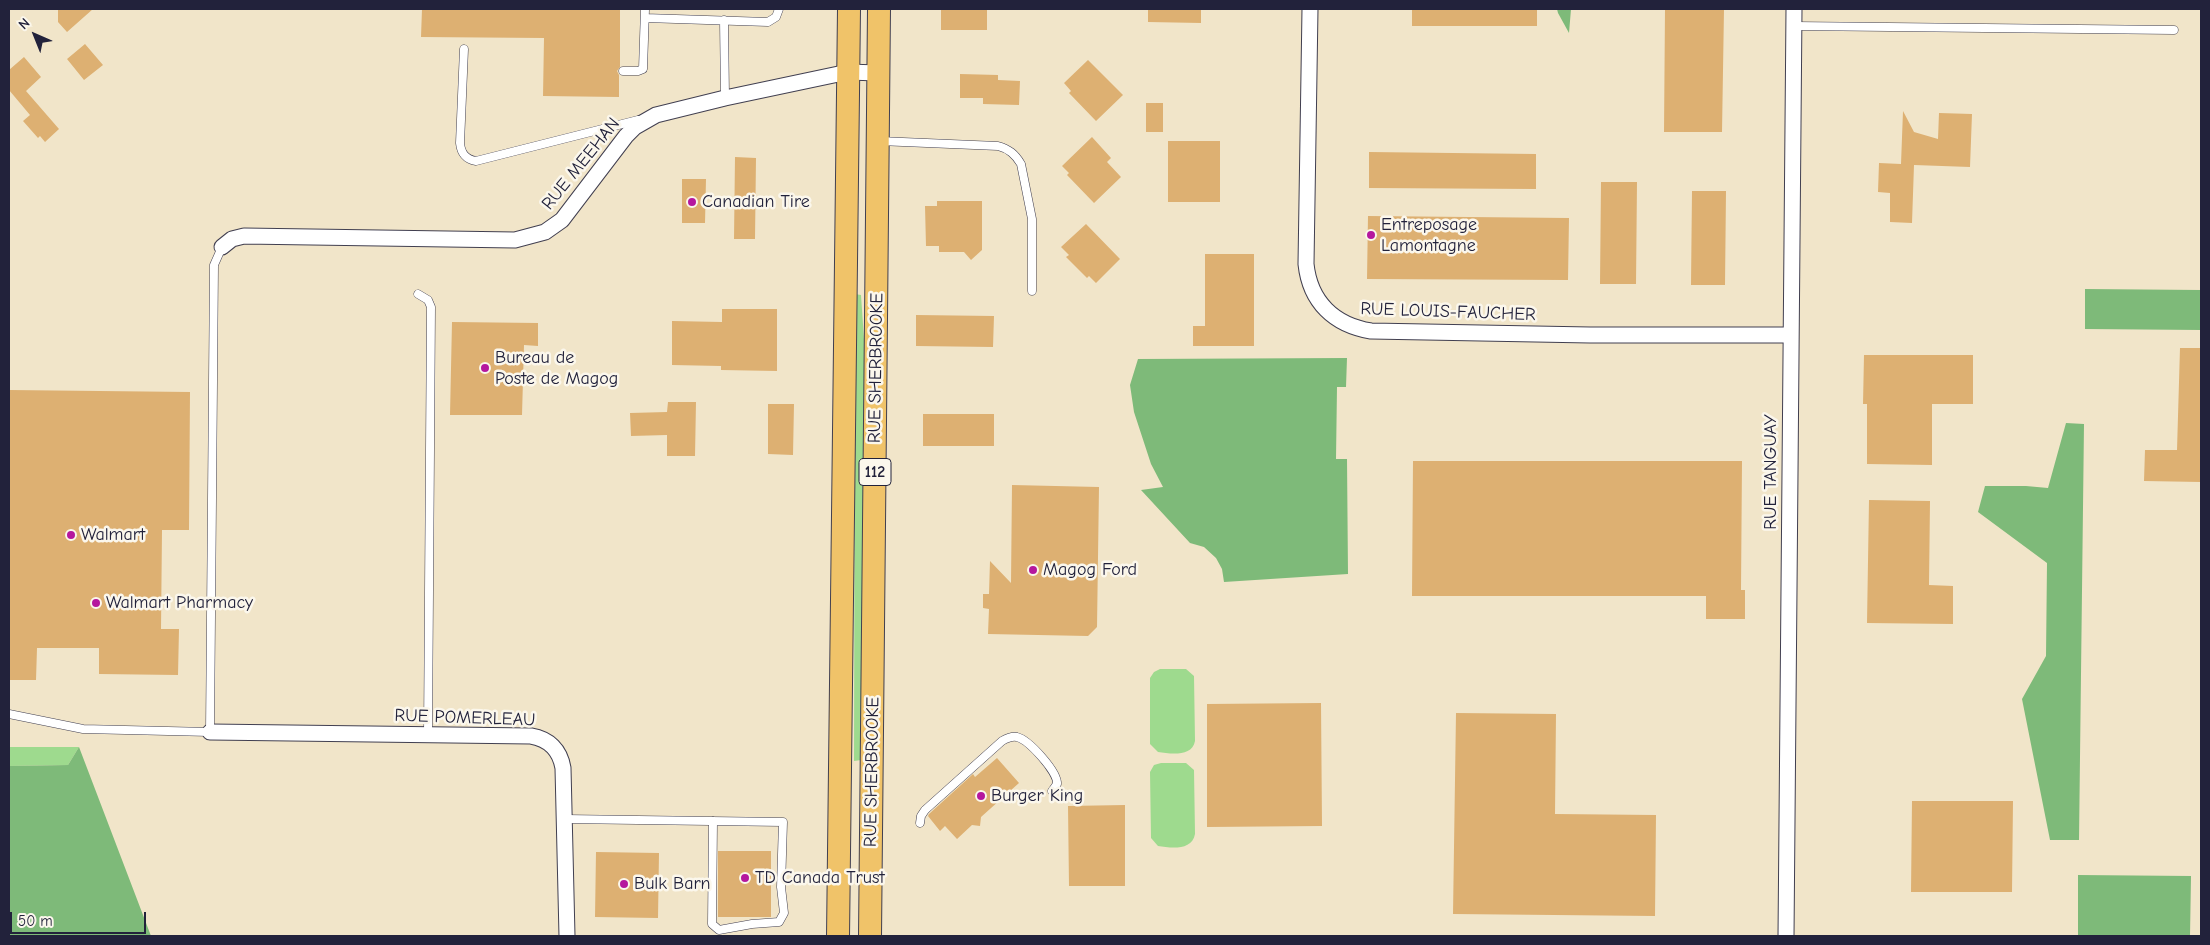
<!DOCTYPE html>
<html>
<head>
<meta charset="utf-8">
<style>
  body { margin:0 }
  #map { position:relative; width:2210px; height:945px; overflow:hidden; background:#f1e5c9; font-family:"Comic Neue",sans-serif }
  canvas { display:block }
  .frame { position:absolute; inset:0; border:10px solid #22223b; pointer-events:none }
  .north { position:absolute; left:10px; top:10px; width:50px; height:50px; -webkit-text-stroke:4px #fbf7ec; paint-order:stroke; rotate:316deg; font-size:14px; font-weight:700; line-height:20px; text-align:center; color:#22223b }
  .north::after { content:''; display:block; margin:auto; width:18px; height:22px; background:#22223b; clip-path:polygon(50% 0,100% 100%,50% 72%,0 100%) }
  .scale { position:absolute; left:10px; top:912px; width:136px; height:22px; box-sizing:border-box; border:2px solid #22223b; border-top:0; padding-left:6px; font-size:15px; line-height:18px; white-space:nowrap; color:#22223b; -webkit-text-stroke:4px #fbf7ec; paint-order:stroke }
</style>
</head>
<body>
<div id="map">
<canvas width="2210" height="945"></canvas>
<div class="frame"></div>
<div class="north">N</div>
<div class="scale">50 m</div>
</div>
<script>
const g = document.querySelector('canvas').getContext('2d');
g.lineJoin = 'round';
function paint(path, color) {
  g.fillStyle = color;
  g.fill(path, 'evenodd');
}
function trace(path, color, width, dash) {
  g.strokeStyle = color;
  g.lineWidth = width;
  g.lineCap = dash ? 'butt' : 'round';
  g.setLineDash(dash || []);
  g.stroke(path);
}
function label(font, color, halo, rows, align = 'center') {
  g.font = font + ' "Comic Neue",sans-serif';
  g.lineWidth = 5;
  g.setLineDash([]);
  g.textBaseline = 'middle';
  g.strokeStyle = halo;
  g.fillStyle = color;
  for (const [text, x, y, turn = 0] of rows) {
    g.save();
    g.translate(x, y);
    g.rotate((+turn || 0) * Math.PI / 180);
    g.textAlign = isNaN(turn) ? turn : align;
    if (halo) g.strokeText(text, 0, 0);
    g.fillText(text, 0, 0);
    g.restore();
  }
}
const green = new Path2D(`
  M 855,294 L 861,295 L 865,354 L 861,760 L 854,761 Z
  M 1160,669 L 1186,669 L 1194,676 L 1195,741 C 1192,757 1171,754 1158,752 L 1150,744 L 1150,678 L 1154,672 Z
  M 9,747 L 79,747 L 68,765 L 9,766 Z
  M 1161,763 L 1186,763 L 1194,770 L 1195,834 C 1192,851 1171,848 1158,846 L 1151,838 L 1150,772 L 1154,765 Z`);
const forest = new Path2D(`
  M 1557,9 L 1571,9 L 1569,33 L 1558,13 Z
  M 2085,289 L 2201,290 L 2201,330 L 2085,329 Z
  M 1347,358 L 1346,387 L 1337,387 L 1336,459 L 1347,459 L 1348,574 L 1224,582 L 1222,569 L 1216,558 L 1204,547 L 1190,543 L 1141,490 L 1163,487 L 1151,464 L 1134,412 L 1130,385 L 1138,359 Z
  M 2066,423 L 2084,424 L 2079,840 L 2050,840 L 2022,699 L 2046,656 L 2047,563 L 1978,512 L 1985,486 L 2026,486 L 2048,488 Z
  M 79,747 L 151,936 L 9,936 L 9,766 L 68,765 Z
  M 2078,875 L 2191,876 L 2190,936 L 2078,936 Z`);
const building = new Path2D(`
  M 58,9 L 93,9 L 67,32 L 58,22 Z
  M 422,9 L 620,9 L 620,67 L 617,71 L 619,75 L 619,97 L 543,96 L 544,38 L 421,37 Z
  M 941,9 L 987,9 L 987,30 L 941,30 Z
  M 1148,9 L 1201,9 L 1201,23 L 1148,22 Z
  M 1412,9 L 1537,9 L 1537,26 L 1412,26 Z
  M 1665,9 L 1724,9 L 1722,132 L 1664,132 Z
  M 85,44 L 103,65 L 84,80 L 67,59 Z
  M 24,57 L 41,77 L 26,91 L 59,129 L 45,142 L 40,136 L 38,138 L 23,121 L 30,115 L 9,90 L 9,70 Z
  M 1088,60 L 1123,95 L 1096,121 L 1069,93 L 1071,91 L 1064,83 Z
  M 960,74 L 998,75 L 998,80 L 1020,81 L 1019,105 L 983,104 L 983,98 L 960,98 Z
  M 1146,103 L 1163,103 L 1163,132 L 1146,132 Z
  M 1903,111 L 1914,132 L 1938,139 L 1939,113 L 1972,114 L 1970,167 L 1914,165 L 1912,223 L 1890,222 L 1890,193 L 1878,192 L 1879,163 L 1901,164 Z
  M 1092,137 L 1111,158 L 1107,162 L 1121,177 L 1094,203 L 1067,175 L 1069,173 L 1062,166 Z
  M 1168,141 L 1220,141 L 1220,202 L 1168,202 Z
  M 1369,152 L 1536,154 L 1536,189 L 1369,188 Z
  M 735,157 L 756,158 L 755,239 L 734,239 Z
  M 682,179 L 706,179 L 705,223 L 682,223 Z
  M 1601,182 L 1637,182 L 1636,284 L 1600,284 Z
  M 1692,191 L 1726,191 L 1725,285 L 1691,285 Z
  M 937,201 L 982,201 L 982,250 L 971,260 L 964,252 L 939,252 L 939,246 L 926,246 L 925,206 L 937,206 Z
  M 1368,216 L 1569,218 L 1568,280 L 1367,279 Z
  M 1086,224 L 1120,259 L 1096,283 L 1089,276 L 1087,278 L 1066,257 L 1069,255 L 1061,247 Z
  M 1205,254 L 1254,254 L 1254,346 L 1193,346 L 1193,326 L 1205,326 Z
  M 722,309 L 777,309 L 777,371 L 721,370 L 721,366 L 672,365 L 672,321 L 722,322 Z
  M 916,315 L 994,316 L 993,347 L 916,346 Z
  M 452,322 L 538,323 L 538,346 L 524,345 L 522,415 L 450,415 Z
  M 2180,348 L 2201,348 L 2201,482 L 2144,481 L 2145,450 L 2177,450 Z
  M 1864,355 L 1973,355 L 1973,404 L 1932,404 L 1932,465 L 1867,464 L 1867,404 L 1863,404 Z
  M 9,390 L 190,392 L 189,530 L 162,530 L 161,629 L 179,629 L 178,675 L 99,674 L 99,648 L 37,648 L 36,680 L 9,680 Z
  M 668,402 L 696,402 L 695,456 L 667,456 L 667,435 L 631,436 L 630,413 L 667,412 Z
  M 768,404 L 794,404 L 793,455 L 768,454 Z
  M 923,414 L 994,414 L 994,446 L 923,446 Z
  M 1413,461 L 1742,461 L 1741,590 L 1745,590 L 1745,619 L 1706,619 L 1706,596 L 1412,596 Z
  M 1012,485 L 1099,487 L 1097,627 L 1088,636 L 988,634 L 989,609 L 983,608 L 983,594 L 989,594 L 990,561 L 1011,583 Z
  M 1869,500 L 1930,501 L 1929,585 L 1953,586 L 1953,624 L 1867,623 Z
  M 1321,703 L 1322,826 L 1207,827 L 1207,704 Z
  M 1456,713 L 1556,714 L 1555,814 L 1656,815 L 1655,916 L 1453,914 Z
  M 997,758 L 1019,783 L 981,817 L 980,826 L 972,825 L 957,839 L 945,826 L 940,831 L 928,816 L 929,814 L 973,774 L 975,777 Z
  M 1912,801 L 2013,801 L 2012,892 L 1911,892 Z
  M 1125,805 L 1125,886 L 1069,886 L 1068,806 Z
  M 718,851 L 771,851 L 771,917 L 718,917 Z
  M 596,852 L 659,853 L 658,918 L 595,917 Z`);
const lane = new Path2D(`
  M 645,18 L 768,22 L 776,17 L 779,9
  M 724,20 L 725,98
  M 1794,26 L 2174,30
  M 464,49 L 460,143 C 461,153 465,159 476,161 L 638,120
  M 623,71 L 638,71 L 643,69 L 645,9
  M 879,141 L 998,146 C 1009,149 1015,154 1021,164 L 1032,219 L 1032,291
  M 418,294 L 428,300 L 431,307 L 428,734
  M 9,714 L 83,729 L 210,732 L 214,265 L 222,247
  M 565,819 C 638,820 711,821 783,822 L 781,887 L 784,913 L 779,922 L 752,924 L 719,930 L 712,924 L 713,821
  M 920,823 L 921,816 L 925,810 L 1002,741 C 1007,738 1012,736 1017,737 C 1029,740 1058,772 1057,784 L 1052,791`);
const street = new Path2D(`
  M 1310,9 L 1306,264 C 1310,302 1334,325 1371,331 L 1590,335 L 1791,335
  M 222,247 L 232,239 L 244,236 L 515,240 L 545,232 L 562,220 L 626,136 L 635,127 L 656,115 L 725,98 L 848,72 L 878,73
  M 210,732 L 531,736 C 549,739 560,750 563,768 L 567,936
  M 1786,936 L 1794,9`);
const primary = new Path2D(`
  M 838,936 L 849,9
  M 870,936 L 879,9`);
const markers = [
  [692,202,5,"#b5179e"],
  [1371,235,5,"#b5179e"],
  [485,368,5,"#b5179e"],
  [71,535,5,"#b5179e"],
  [1033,570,5,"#b5179e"],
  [96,603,5,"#b5179e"],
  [981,796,5,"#b5179e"],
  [745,878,5,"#b5179e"],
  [624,884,5,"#b5179e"]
];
const shields = [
  [875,472,32]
];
const shieldNames = [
  ["112",875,472]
];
const streetNames = [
  ["RUE MEEHAN",581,164,-51],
  ["RUE LOUIS-FAUCHER",1448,312,2],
  ["RUE SHERBROOKE",876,368,-89],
  ["RUE TANGUAY",1771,472,-90],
  ["RUE POMERLEAU",465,718,2],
  ["RUE SHERBROOKE",872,772,-89]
];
const poiNames = [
  ["Canadian Tire",702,202],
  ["Entreposage",1381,225],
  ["Lamontagne",1381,246],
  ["Bureau de",495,358],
  ["Poste de Magog",495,379],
  ["Walmart",81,535],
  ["Magog Ford",1043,570],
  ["Walmart Pharmacy",106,603],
  ["Burger King",991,796],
  ["TD Canada Trust",755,878],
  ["Bulk Barn",634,884]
];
paint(green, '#9eda8e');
paint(forest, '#7eba79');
paint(building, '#ddb072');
trace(lane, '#413f50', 9);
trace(street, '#413f50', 17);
trace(primary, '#413f50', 24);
trace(lane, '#fff', 8);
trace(street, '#fff', 15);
trace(primary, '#f0c369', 22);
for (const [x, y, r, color] of markers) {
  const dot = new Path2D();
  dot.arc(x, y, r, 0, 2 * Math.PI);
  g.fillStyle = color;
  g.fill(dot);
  trace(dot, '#fbf7ec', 2);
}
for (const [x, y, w] of shields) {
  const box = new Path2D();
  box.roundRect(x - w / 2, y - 13.5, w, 27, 4);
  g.fillStyle = '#fbf7ec';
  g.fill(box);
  trace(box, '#22223b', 1);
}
label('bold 16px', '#22223b', null, shieldNames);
label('18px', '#22223b', '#fbf7ec', streetNames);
label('18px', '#22223b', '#fbf7ec', poiNames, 'left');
</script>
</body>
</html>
